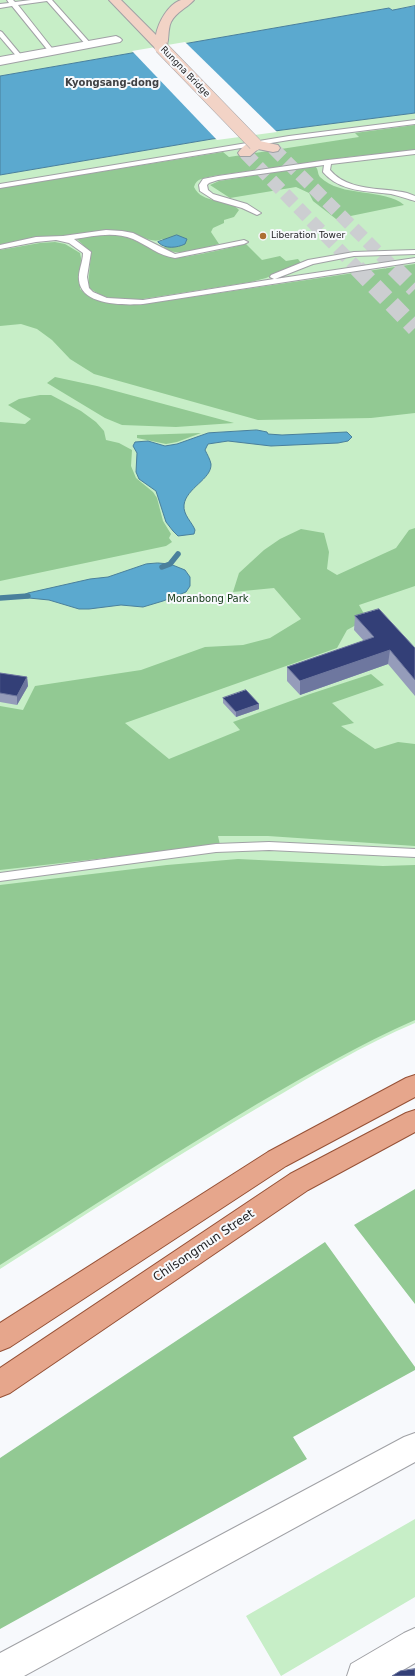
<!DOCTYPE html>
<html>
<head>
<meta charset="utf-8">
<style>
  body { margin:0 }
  canvas { display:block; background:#f7f9fc }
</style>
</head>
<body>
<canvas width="415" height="1676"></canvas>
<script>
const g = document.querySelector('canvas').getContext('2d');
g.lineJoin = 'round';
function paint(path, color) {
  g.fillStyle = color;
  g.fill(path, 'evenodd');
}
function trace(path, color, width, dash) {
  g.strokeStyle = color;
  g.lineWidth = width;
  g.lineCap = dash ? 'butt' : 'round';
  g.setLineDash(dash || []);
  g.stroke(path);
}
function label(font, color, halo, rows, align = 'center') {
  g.font = font + ' "DejaVu Sans",sans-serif';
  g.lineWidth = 4;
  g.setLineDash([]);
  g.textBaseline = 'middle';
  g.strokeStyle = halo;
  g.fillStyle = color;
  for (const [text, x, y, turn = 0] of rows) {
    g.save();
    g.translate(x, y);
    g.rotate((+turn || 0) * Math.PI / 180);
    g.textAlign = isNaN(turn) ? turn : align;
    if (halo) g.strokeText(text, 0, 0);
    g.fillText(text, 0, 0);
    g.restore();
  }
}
const green = new Path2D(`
  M 0,0 L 415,0 L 415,6 L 392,10 L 389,8 L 0,76 Z
  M 415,113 L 415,1023 C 363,1045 315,1074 266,1103 C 176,1156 88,1213 0,1269 L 0,175 L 212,139 Z
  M 415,1519 L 415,1597 L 281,1676 L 246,1616 Z`);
const forest = new Path2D(`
  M 415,125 L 415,150 L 348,157 L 213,176 C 205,178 196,178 194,187 C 202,205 228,197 239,210 L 234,217 L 224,220 L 224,223 L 213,228 L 211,232 L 219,244 C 202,248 180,257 164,249 L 164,247 L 179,247 L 162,239 C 153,245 137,233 125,231 C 111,230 96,232 82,234 C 55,237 27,240 0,245 L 0,188 L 223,152 L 229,157 L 359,137 L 355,133 Z
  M 315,166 C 319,170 317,173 320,177 C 341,198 385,188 404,205 L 336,219 L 313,201 L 309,193 L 296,187 L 230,198 L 210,185 L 219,181 Z
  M 108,234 C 137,236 147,250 171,257 C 181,260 233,247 246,244 L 262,260 L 280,256 L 286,261 L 298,259 L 301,263 L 266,278 L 251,282 L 143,299 L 125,300 L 110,298 L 100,295 L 88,287 L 91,253 L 76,238 Z
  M 55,242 L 65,244 L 80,253 L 81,258 L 80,289 C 97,306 121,305 144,304 L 415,264 L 415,413 L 371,418 L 258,420 L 94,374 L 70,359 L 52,340 L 37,329 L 21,324 L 0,326 L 0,250 L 40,243 Z
  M 55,377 L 97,386 L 234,423 L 176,427 L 122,425 L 105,418 L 47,383 Z
  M 40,395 L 51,395 L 81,411 L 96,422 L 104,431 L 106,440 L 119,443 L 132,450 L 131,466 L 136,478 L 153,492 L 157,498 L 163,521 L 171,534 L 169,538 L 172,542 L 166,546 L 0,581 L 0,422 L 25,424 L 31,419 L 8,405 L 19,399 Z
  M 201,433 L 177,442 L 166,444 L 137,438 L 137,435 Z
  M 415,528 L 415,586 L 359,605 L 367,619 L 347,630 L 337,648 L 125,723 L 169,759 L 240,730 L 233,722 L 310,694 L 371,674 L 384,685 L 332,703 L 354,723 L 341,726 L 375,749 L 398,742 L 415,744 L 415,846 L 268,836 L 218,836 L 220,845 L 0,870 L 0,706 L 23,710 L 35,686 L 141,670 L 205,647 L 243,645 L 270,638 L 301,619 L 274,588 L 233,592 L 239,573 L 264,550 L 280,539 L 301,529 L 324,533 L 329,552 L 327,569 L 337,575 L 396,548 L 409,530 Z
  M 238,859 L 383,866 L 415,865 L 415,1020 C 360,1044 309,1074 257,1104 C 170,1156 85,1211 0,1265 L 0,885 L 167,865 Z
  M 415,1189 L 415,1304 L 354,1225 Z
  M 325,1242 L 415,1367 L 415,1370 L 293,1437 L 307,1459 L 0,1629 L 0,1458 Z`);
const water = new Path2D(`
  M 415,6 L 415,113 L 212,139 L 0,175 L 0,76 L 389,8 L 392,10 Z
  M 177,235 L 187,239 L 185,244 C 177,248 165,249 159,243 L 158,242 Z
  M 257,430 L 267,432 L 268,434 L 282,435 L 347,432 L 352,437 L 348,441 L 338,443 L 271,446 L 228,441 L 208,444 L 205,450 C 207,454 210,459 211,464 C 212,479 186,488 184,505 C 183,515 192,522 195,530 L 194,534 L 178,536 L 173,531 L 166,522 L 156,491 L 139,479 L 136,472 L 137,453 L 133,446 L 135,442 L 148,441 L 165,446 L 177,444 L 208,433 Z
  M 158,563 L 170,564 L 185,570 L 190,577 L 190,586 L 186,592 L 163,601 L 143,607 L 121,605 L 89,609 L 79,609 L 49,600 L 19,597 L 28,593 L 90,579 L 108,577 L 146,564 Z`);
const pier = new Path2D(`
  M 185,42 L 277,132 L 217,140 L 132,51 Z`);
const stream = new Path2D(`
  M 162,567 L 170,564 L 178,554
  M 0,598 L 28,596`);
const secondaryTunnelFar1 = new Path2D(`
  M 273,148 L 395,269
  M 245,153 L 358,269`);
const secondaryTunnel = new Path2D(`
  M 357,268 L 415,328
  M 394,268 L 415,289`);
const service = new Path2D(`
  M 7,0 L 13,0 L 15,2 L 31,0 L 52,0 L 92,45 L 87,46 L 47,1 L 18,5 L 55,52 L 50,53 L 12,6 L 0,8 L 0,4 L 9,3 Z
  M 0,31 L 2,32 L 22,56 L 22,58 L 18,58 L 0,37 Z
  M 415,120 L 415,124 L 289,140 L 0,188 L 0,184 L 289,136 Z
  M 415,150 L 415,154 L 331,164 L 330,170 C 348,192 382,187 407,193 L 415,196 L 415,201 C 407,199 400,196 391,194 C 367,191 340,192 323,172 L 324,165 L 218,180 L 209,183 L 207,185 L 208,190 L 213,194 L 247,204 L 261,213 L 257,215 L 242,208 L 214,200 L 200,191 L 199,185 L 203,179 L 218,176 L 328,160 Z
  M 106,230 L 122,231 L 133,233 L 175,254 L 244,240 L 248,242 L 244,244 L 175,258 C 159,256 147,245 133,239 C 114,231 93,236 74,239 L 91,252 L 87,277 L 89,288 L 93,292 L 107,298 L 143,300 L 274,279 L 270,277 L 271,275 L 308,260 L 354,252 L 415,250 L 415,254 L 354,256 L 313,264 L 275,279 L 415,258 L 415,262 L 143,304 C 125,305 81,306 79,280 C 78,271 83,262 83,253 L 69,243 L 56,240 L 36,242 L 0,249 L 0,245 L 36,237 L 63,236 Z
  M 269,842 L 415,849 L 415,857 L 269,850 L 216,852 L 0,881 L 0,873 L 216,844 Z`);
const minor = new Path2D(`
  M 415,1433 L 415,1462 L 24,1676 L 0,1676 L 0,1653 L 404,1437 Z
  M 415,1628 L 415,1663 L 393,1676 L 347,1676 L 351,1664 L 404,1633 Z`);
const tertiary = new Path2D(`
  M 116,36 L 120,38 L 122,40 L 120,42 L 0,65 L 0,57 Z`);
const secondary = new Path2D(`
  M 109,0 L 121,0 L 156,35 C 158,23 168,4 181,0 C 184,0 190,0 194,0 C 187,8 176,12 171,22 C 167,30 170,42 165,50 L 157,50 Z
  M 255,140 L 278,145 L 280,148 L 278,151 L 273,152 L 258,149 L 250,156 L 240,156 L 238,153 C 242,147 248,142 255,140 Z`);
const primary = new Path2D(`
  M 415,1075 L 415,1097 L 286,1166 L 10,1347 L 0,1351 L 0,1323 L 268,1152 L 406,1078 Z
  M 415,1110 L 415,1132 L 308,1190 L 10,1393 L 0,1397 L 0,1368 L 290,1174 L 406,1113 Z`);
const secondaryBridge = new Path2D(`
  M 161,47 L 255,144`);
const wall = new Path2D(`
  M 355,616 L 415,648 L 415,696 L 388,664 L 300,695 L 287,681 L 287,667 L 364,641 L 354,630 Z
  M 0,673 L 27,677 L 28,686 L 17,705 L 0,702 Z
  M 223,698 L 259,704 L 259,709 L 236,717 L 223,703 Z`);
const shadedWall = new Path2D(`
  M 390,650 L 388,664 L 300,695 L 300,681 Z
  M 27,677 L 28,686 L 17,705 L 17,696 Z
  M 259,704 L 259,709 L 236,717 L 236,712 Z`);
const building = new Path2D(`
  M 379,609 L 415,648 L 415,680 L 390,650 L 300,681 L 287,667 L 374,637 L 355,616 Z
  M 0,673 L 27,677 L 17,696 L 0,693 Z
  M 246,690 L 259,704 L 236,712 L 223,698 Z
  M 415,1669 L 415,1676 L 392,1676 L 400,1671 Z`);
const markers = [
  [263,236,4,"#ac7033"]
];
const farStreetnames = [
  ["Rungna Bridge",185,72,46]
];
const farPoinames = [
  ["Liberation Tower",271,236]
];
const farQuarternames = [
  ["Kyongsang-dong",112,83]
];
const parkNames = [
  ["Moranbong Park",208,599]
];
const nearStreetnames = [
  ["Chilsongmun Street",204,1246,-34]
];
paint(green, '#c7eec7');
paint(forest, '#92c993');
paint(water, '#5ba9cf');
trace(water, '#4a809c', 1);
paint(pier, '#f7f9fc');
trace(stream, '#4a809c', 5.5);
trace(secondaryTunnelFar1, '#ccced1', 13, [13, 6]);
trace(secondaryTunnel, '#ccced1', 17, [17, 8]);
trace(service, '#a0a1a5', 2);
trace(minor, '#a0a1a5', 2);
trace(tertiary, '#a0a1a5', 2);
trace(secondary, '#a0a1a5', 2);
trace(primary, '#965136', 2);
paint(service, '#fff');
paint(minor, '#fff');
paint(tertiary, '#fff');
paint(secondary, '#f2d3c6');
paint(primary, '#e6a68c');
trace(secondaryBridge, '#a0a1a5', 14, []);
trace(secondaryBridge, '#f2d3c6', 13);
paint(wall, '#959cba');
paint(shadedWall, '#6e779f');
paint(building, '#333f77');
trace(building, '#6e779f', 1);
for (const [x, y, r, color] of markers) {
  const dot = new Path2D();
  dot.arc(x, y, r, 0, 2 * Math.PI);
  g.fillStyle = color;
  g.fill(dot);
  trace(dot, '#f7f9fc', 1.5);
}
label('9px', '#222224', '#f7f9fc', farStreetnames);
label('9px', '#222224', '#f7f9fc', farPoinames, 'left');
label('bold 10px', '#404144', '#f7f9fc', farQuarternames);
label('10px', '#113814', '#f7f9fc', parkNames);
label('12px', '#222224', '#f7f9fc', nearStreetnames);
</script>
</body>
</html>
